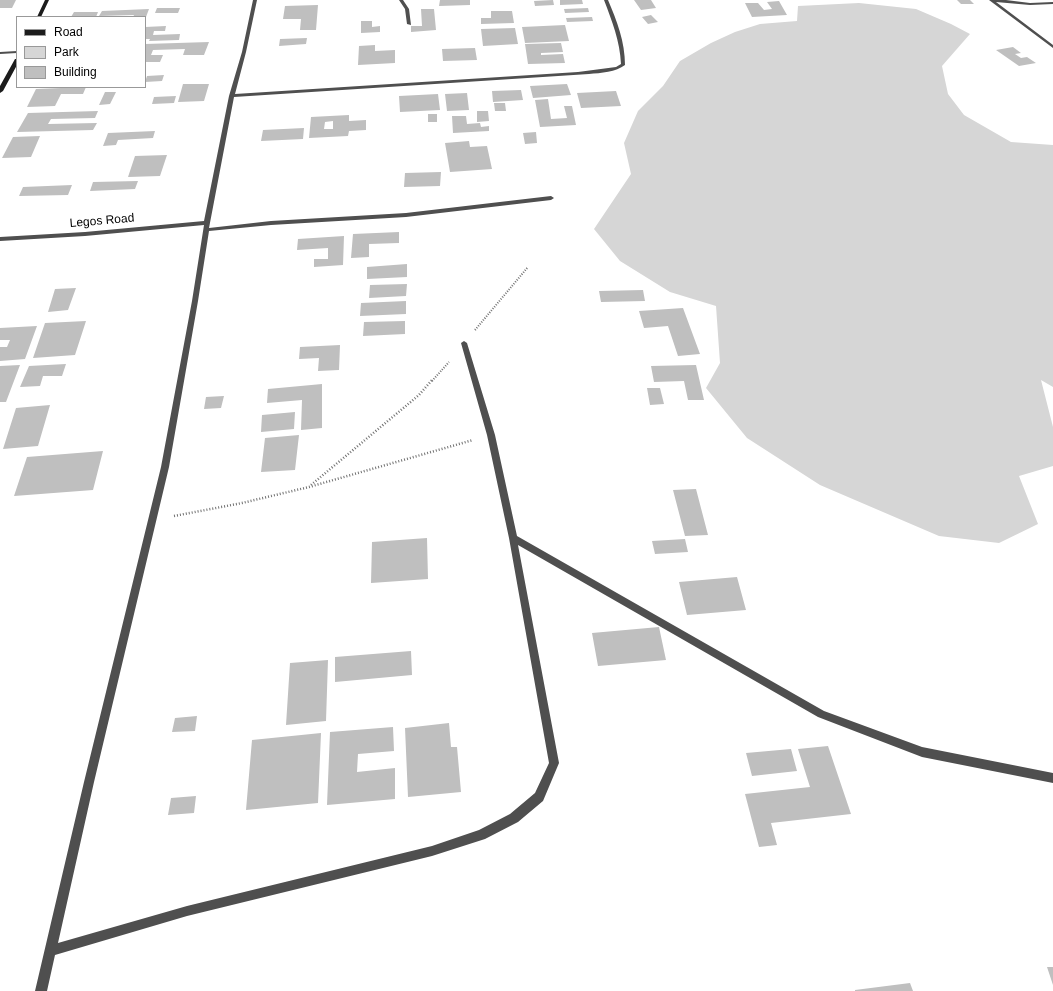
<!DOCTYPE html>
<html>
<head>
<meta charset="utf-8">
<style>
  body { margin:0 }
  #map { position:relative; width:1053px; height:991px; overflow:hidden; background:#fff; font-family:Arial,sans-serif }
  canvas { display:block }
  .legend { position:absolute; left:16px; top:16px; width:130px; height:72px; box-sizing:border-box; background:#fff; border:1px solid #999; margin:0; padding:5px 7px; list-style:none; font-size:12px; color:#000 }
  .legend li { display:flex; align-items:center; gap:8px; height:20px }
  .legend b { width:20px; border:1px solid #999 }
</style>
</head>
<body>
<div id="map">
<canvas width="1053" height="991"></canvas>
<ul class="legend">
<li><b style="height:5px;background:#1c1c1c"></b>Road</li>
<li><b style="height:11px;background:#d6d6d6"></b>Park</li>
<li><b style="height:11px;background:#bfbfbf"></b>Building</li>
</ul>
</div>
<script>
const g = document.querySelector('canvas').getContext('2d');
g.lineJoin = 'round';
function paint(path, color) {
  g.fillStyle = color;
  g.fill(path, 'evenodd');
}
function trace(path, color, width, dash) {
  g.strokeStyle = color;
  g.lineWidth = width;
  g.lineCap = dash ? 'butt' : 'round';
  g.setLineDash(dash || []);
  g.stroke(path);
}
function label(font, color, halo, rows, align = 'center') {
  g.font = font + ' Arial,sans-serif';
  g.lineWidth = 4;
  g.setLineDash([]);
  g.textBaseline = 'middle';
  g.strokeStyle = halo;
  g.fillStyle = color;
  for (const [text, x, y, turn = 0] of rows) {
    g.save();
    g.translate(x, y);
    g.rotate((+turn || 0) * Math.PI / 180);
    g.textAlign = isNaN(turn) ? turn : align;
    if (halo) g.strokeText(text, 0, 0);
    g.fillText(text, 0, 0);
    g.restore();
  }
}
const green = new Path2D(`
  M 859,3 L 916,9 L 951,24 L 970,34 L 942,66 L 948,94 L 964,115 L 1011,142 L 1053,145 L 1053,387 L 1041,380 L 1053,427 L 1053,466 L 1019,476 L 1038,524 L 999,543 L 939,536 L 820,485 L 747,438 L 706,388 L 720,363 L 716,306 L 670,292 L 620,261 L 594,229 L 631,174 L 624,143 L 638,111 L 663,86 L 680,61 L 711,43 L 735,32 L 760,24 L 797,21 L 798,6 Z`);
const building = new Path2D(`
  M 0,0 L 16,0 L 12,8 L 0,8 Z
  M 440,0 L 470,0 L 470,5 L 439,6 Z
  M 553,0 L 554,5 L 535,6 L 534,1 Z
  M 560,0 L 582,0 L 583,4 L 560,5 Z
  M 634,0 L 651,0 L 656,8 L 641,10 Z
  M 957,0 L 970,0 L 974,4 L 961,4 Z
  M 779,1 L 787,15 L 752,17 L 745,3 L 758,3 L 764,10 L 772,9 L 767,2 Z
  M 318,5 L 316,30 L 300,30 L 301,19 L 283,19 L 285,6 Z
  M 157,8 L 180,8 L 178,13 L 155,13 Z
  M 588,8 L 589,12 L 565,13 L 564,9 Z
  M 149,9 L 146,17 L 133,17 L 134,15 L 99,16 L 102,11 Z
  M 421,9 L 434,9 L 436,30 L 411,32 L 411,26 L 422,26 Z
  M 491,11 L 512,11 L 514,23 L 481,24 L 481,18 L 491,18 Z
  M 74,12 L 98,12 L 96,17 L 71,17 Z
  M 651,15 L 658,22 L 648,24 L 642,17 Z
  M 592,17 L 593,21 L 567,22 L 566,18 Z
  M 361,21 L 372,21 L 372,27 L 380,26 L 380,32 L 361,33 Z
  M 565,25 L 569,41 L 525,43 L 522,27 Z
  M 166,26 L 165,31 L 154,31 L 153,35 L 180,34 L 179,40 L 149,41 L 150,39 L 145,39 L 145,27 Z
  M 515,28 L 518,44 L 483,46 L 481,29 Z
  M 307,38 L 306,44 L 279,46 L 280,39 Z
  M 209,42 L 204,55 L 183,55 L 185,49 L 153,50 L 151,55 L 163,55 L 160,62 L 145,62 L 145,44 Z
  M 561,43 L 563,52 L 541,53 L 541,55 L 563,54 L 565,63 L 528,64 L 525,44 Z
  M 375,45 L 375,51 L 395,50 L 395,63 L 358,65 L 359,46 Z
  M 1013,47 L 1021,53 L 1015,54 L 1021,58 L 1027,57 L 1036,63 L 1019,66 L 996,50 Z
  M 475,48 L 477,60 L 443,61 L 442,49 Z
  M 164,75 L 162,81 L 145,82 L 147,76 Z
  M 183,84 L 209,84 L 204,101 L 178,102 Z
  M 567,84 L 571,95 L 533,98 L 530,86 Z
  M 86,87 L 83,94 L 61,94 L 55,106 L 27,107 L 36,89 Z
  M 521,90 L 523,100 L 493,102 L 492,91 Z
  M 616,91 L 621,106 L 581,108 L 577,93 Z
  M 105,92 L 116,92 L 110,104 L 99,105 Z
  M 467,93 L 469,110 L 447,111 L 445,94 Z
  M 438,94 L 440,110 L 400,112 L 399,96 Z
  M 176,96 L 174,103 L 152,104 L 154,97 Z
  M 548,99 L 551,119 L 567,118 L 564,106 L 572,106 L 576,125 L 540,127 L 535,100 Z
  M 494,103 L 505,103 L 506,111 L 495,111 Z
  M 98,111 L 95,118 L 51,119 L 48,124 L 97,123 L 93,130 L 17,132 L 28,113 Z
  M 477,111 L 488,111 L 489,121 L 477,122 Z
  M 428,114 L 437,114 L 437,122 L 428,122 Z
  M 349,115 L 349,121 L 366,120 L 366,130 L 349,131 L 348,136 L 309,138 L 311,117 ZM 333,121 L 333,129 L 324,129 L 325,122 Z
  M 452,116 L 466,116 L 467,124 L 480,123 L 481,127 L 489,126 L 489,131 L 453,133 Z
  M 304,128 L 303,139 L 261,141 L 263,130 Z
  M 155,131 L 153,138 L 118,140 L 116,145 L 103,146 L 108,133 Z
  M 536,132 L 537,143 L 525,144 L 523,133 Z
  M 40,136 L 31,157 L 2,158 L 13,137 Z
  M 469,141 L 470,147 L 487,146 L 492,169 L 450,172 L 445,143 Z
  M 167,155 L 160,176 L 128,177 L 135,156 Z
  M 441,172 L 440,186 L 404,187 L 405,173 Z
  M 138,181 L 135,189 L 90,191 L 93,182 Z
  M 72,185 L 68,195 L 19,196 L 23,187 Z
  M 399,232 L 399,243 L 369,244 L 369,257 L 351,258 L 353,234 Z
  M 344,236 L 343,265 L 314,267 L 314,259 L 328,259 L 328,248 L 297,250 L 298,239 Z
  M 407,264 L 407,277 L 367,279 L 367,267 Z
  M 407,284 L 406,296 L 369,298 L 370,285 Z
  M 76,288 L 68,310 L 48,312 L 55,289 Z
  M 643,290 L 645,301 L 601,302 L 599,291 Z
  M 406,301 L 406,314 L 360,316 L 361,303 Z
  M 683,308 L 700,354 L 678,356 L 668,326 L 644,328 L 639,311 Z
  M 86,321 L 75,355 L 33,358 L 45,323 Z
  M 405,321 L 405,334 L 363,336 L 364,322 Z
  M 37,326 L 25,359 L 0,361 L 0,347 L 7,347 L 10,340 L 0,340 L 0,328 Z
  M 340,345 L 339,370 L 318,371 L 319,358 L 299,359 L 300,347 Z
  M 66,364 L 62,376 L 43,376 L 40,386 L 20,387 L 29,366 Z
  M 20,365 L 6,402 L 0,402 L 0,366 Z
  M 696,365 L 704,400 L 688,400 L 684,381 L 654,382 L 651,366 Z
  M 322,384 L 322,428 L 301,430 L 302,400 L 267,403 L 268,389 Z
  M 647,388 L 660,388 L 664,404 L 650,405 Z
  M 224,396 L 221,408 L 204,409 L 206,397 Z
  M 50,405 L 38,446 L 3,449 L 16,408 Z
  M 295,412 L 294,429 L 261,432 L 262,415 Z
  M 299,435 L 295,470 L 261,472 L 265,438 Z
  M 103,451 L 93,490 L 14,496 L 27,457 Z
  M 696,489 L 708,535 L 685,536 L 673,490 Z
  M 427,538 L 428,579 L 371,583 L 372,542 Z
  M 685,539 L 688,552 L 655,554 L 652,541 Z
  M 737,577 L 746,610 L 687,615 L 679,582 Z
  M 659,627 L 666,660 L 598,666 L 592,633 Z
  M 411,651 L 412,675 L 335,682 L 335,657 Z
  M 328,660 L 326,721 L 286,725 L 290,663 Z
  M 197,716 L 195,731 L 172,732 L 175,718 Z
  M 449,723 L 451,747 L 457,747 L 461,792 L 408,797 L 405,728 Z
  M 393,727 L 394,751 L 358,754 L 357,772 L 395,768 L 395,799 L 327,805 L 330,732 Z
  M 321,733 L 318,803 L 246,810 L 252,740 Z
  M 828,746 L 851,814 L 771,823 L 777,845 L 759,847 L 745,794 L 810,787 L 798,749 Z
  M 791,749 L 797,771 L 752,776 L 746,753 Z
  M 196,796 L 194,813 L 168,815 L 171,798 Z
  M 1047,967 L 1053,967 L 1053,985 Z
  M 910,983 L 913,991 L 855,991 L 855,990 Z`);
const pathFar1 = new Path2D(`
  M 475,330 L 528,267
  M 432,381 L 449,362`);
const path = new Path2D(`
  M 311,485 L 419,395 L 432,380
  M 174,516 L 242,503 L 309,487 L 473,440`);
const minor = new Path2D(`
  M 253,0 L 257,0 L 246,52 L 235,94 L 578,72 L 616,67 L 621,64 C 620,41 612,21 604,0 L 608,0 C 617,21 625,42 625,65 C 616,72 601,73 589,74 L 234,97 L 209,228 L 271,221 L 406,213 L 551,196 L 554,198 L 551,200 L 406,217 L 271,225 L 209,231 L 198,301 L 169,467 L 94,782 L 58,943 L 187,906 L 432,846 L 479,830 L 510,814 L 535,793 L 549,763 L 509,538 L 487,435 L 461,343 L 464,341 L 467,343 L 495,435 L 517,536 L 824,711 L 922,747 L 1053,773 L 1053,783 L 922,757 L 818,717 L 518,545 L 559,763 L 543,801 L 518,822 L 485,839 L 432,856 L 187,916 L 55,955 L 47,991 L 35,991 L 84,782 L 161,467 L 192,301 L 204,225 L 85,236 L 0,241 L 0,237 L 85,232 L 204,221 L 229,96 L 242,52 Z
  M 399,0 L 403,0 L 409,9 L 411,25 L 407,24 L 405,9 Z
  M 989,0 L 1006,0 L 1030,3 L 1053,2 L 1053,4 L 1030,5 L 996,2 L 1053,45 L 1053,48 Z
  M 17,51 L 17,53 L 0,54 L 0,52 Z`);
const secondary = new Path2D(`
  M 45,0 L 49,0 L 41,17 L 37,17 Z
  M 15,59 L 17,59 L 17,65 L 3,91 L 0,93 L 0,86 Z`);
const farStreetnames = [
  ["Legos Road",102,221,-5]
];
paint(green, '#d6d6d6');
paint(building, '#bfbfbf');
trace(pathFar1, '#717171', 2, [1, 1.5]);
trace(path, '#717171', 2.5, [1, 2]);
paint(minor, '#4f4f4f');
paint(secondary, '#1c1c1c');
label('12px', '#000', '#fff', farStreetnames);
</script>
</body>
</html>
